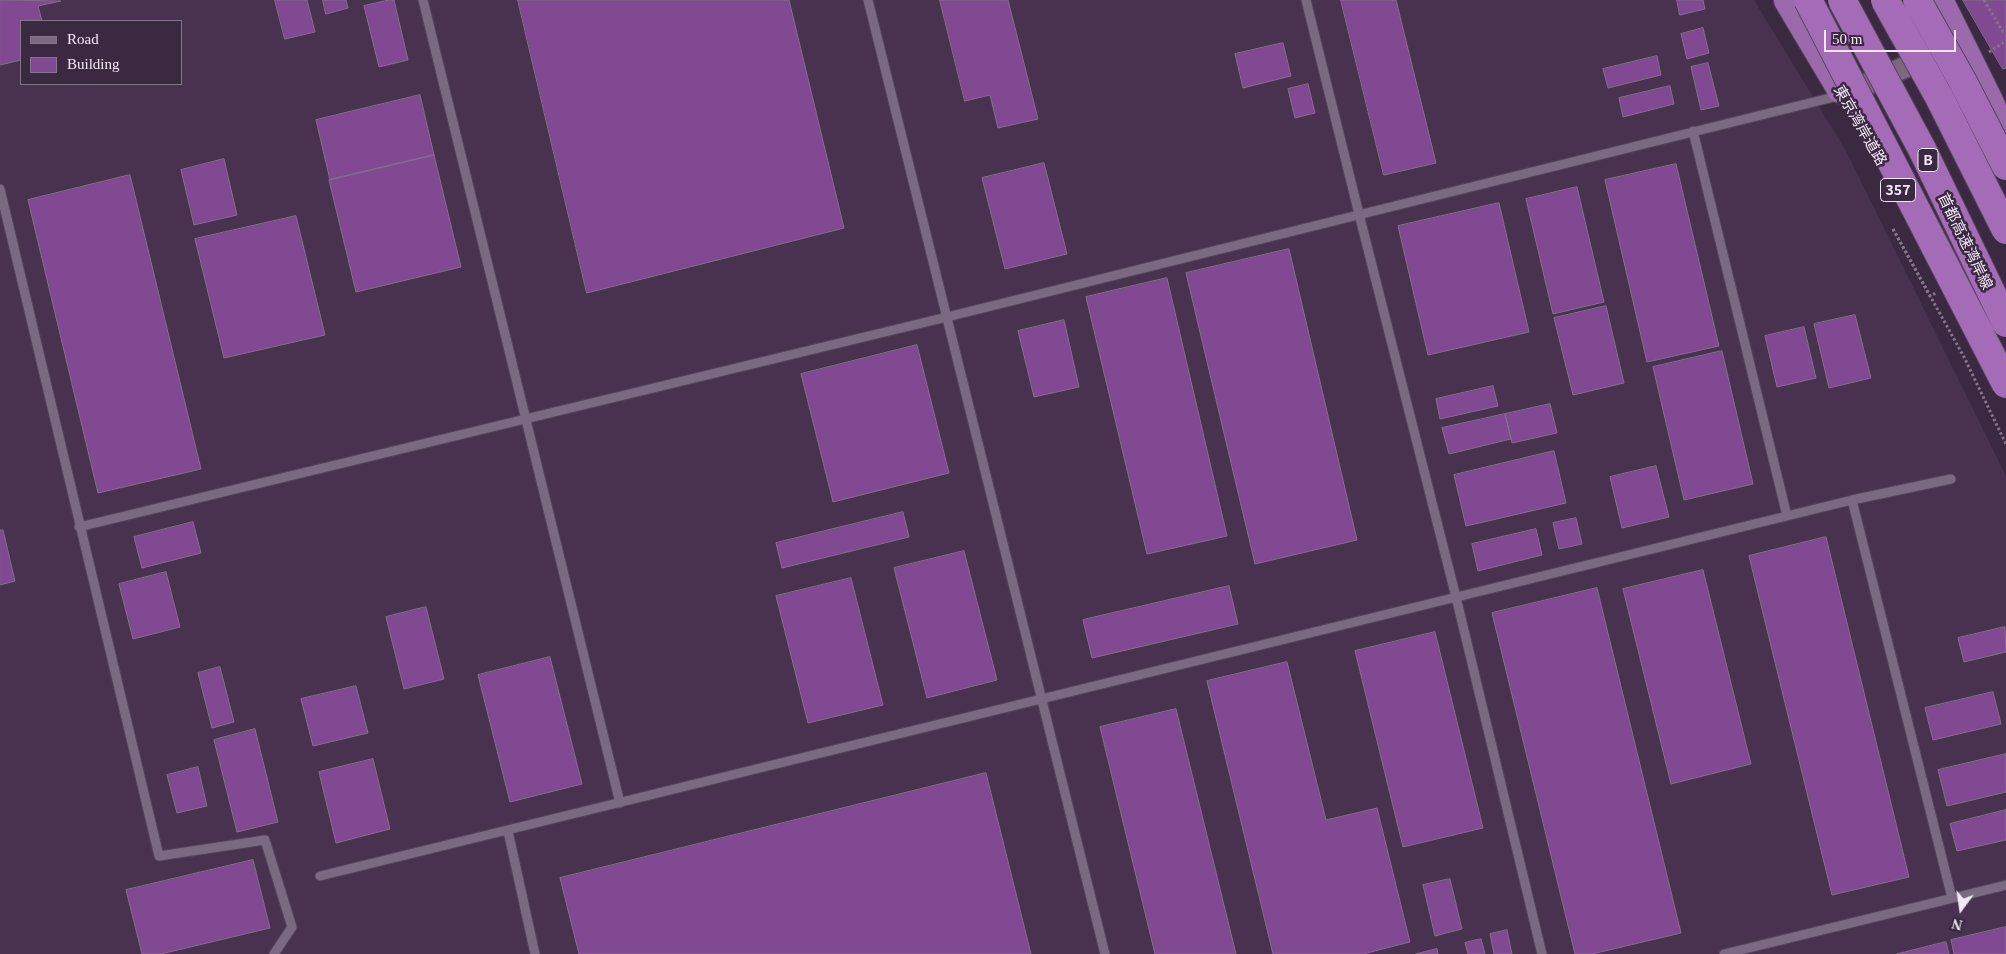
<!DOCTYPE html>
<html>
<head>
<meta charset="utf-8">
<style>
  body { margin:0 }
  #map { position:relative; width:2006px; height:954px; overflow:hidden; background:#3b2941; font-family:Georgia,serif }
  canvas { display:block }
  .legend { position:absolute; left:20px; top:20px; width:162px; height:65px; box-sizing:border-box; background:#3b2941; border:1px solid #85758a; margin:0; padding:6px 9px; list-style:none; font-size:15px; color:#f4e8f8 }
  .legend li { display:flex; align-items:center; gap:10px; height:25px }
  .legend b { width:25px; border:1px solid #85758a }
  .north { position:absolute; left:1936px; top:884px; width:50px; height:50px; -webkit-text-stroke:4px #3b2941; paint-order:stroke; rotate:194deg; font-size:14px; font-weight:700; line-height:20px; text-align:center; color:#f4e8f8 }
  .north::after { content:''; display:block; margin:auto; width:18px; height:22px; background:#f4e8f8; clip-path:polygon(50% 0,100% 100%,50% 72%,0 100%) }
  .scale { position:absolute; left:1824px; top:30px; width:132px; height:22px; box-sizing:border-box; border:2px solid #f4e8f8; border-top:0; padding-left:6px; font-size:15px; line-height:18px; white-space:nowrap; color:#f4e8f8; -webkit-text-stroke:4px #3b2941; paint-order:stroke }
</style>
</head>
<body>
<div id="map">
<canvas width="2006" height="954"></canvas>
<ul class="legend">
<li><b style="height:6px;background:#7c6883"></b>Road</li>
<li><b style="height:14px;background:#804991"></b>Building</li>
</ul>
<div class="north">N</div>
<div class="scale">50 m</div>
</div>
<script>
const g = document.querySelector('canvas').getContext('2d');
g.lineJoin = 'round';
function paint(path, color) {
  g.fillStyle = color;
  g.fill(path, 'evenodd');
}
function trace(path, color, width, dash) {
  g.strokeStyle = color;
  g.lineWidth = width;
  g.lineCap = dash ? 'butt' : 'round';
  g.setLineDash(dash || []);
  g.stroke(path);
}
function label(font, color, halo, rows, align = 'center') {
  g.font = font + ' Georgia,"Noto Sans JP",serif';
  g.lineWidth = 5;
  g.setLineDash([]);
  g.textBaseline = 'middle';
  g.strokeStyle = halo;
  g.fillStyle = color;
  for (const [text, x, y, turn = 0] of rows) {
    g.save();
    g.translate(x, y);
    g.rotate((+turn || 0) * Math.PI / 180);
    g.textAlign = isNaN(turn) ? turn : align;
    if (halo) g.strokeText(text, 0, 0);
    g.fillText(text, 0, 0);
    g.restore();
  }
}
const built = new Path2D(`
  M 0,0 L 1754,0 L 1846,151 L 2006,476 L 2006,954 L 0,954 ZM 21,21 L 181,21 L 181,84 L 21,84 Z`);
const building = new Path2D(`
  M 0,0 L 61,1 L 38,6 L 42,21 L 21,21 L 21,60 L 0,65 Z
  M 275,0 L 307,0 L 315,32 L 285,39 Z
  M 323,0 L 346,0 L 348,8 L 326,14 Z
  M 389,0 L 394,0 L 408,60 L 379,67 L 364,6 Z
  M 518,0 L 789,0 L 844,228 L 587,293 Z
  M 940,0 L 1008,0 L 1038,119 L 998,128 L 990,95 L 965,101 Z
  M 1341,0 L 1396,0 L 1436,163 L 1384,175 Z
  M 1677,0 L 1703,0 L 1705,9 L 1680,15 Z
  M 1963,0 L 2006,0 L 2006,68 L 2003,69 Z
  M 1703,28 L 1709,53 L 1687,59 L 1681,34 Z
  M 1283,43 L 1291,76 L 1243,88 L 1235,54 Z
  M 1657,56 L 1661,75 L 1608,88 L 1603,69 Z
  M 1708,63 L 1719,106 L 1701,110 L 1691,67 Z
  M 1308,84 L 1315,113 L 1295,118 L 1288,89 Z
  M 1670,86 L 1674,104 L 1623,117 L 1619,98 Z
  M 420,95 L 434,155 L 330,180 L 316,120 Z
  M 434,155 L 461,267 L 356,292 L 329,180 Z
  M 224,159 L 237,215 L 194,225 L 181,170 Z
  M 1044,163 L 1067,254 L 1005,269 L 982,178 Z
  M 1676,164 L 1719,346 L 1647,362 L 1605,180 Z
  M 130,175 L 201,469 L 98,493 L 28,200 Z
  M 1577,187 L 1604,302 L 1553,314 L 1526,199 Z
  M 1499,203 L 1529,332 L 1428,355 L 1398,226 Z
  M 296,216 L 325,335 L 224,358 L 195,239 Z
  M 1289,249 L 1357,540 L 1255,564 L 1186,273 Z
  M 1167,278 L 1227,536 L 1147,554 L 1086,297 Z
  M 1606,306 L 1624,383 L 1573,395 L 1554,318 Z
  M 1855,315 L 1871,378 L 1829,388 L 1814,324 Z
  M 1064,320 L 1079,387 L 1034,397 L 1018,331 Z
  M 1804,327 L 1816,378 L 1777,387 L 1765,336 Z
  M 917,345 L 949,473 L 833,502 L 801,374 Z
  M 1722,351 L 1753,484 L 1684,500 L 1653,367 Z
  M 1493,386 L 1498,406 L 1440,419 L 1436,399 Z
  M 1550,404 L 1557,433 L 1512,443 L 1505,414 Z
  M 1505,414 L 1511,439 L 1449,454 L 1442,428 Z
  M 1554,451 L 1566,503 L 1466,526 L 1454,475 Z
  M 1656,466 L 1669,517 L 1622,528 L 1610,477 Z
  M 903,512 L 909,537 L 782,568 L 776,543 Z
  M 1576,518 L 1582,544 L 1559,549 L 1553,523 Z
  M 193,522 L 201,553 L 142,568 L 134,537 Z
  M 1536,529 L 1542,555 L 1478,571 L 1472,544 Z
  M 0,530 L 3,530 L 15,581 L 0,585 Z
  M 1826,537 L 1909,877 L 1832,895 L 1749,556 Z
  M 964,551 L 997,680 L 927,698 L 894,568 Z
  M 1703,570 L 1751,764 L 1671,784 L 1623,589 Z
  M 166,572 L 180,627 L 133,639 L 119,584 Z
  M 851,578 L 883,705 L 808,723 L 776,596 Z
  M 1229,586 L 1238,624 L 1092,658 L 1083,620 Z
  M 1597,588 L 1681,933 L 1592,954 L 1575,954 L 1492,613 Z
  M 426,607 L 444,679 L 404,689 L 386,617 Z
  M 2005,627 L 2006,652 L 1964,662 L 1958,638 Z
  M 1435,632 L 1483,828 L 1403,847 L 1355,651 Z
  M 550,657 L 582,784 L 510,802 L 478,675 Z
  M 1287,662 L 1326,820 L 1377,808 L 1410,942 L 1363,954 L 1273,954 L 1207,681 Z
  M 220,667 L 234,722 L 212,728 L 198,673 Z
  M 356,686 L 368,733 L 313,746 L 301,699 Z
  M 1993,692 L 2001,724 L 1933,740 L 1925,708 Z
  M 1176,709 L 1236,954 L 1155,954 L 1100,727 Z
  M 255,729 L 278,822 L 237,832 L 214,740 Z
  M 2006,754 L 2006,792 L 1947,806 L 1938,770 Z
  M 373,759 L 390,829 L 336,843 L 319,772 Z
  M 198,767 L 207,806 L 177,813 L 167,775 Z
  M 986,773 L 1031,954 L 579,954 L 560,878 Z
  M 2006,810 L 2006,840 L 1957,851 L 1950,824 Z
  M 253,860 L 270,928 L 161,954 L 142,954 L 126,890 Z
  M 1450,879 L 1462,929 L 1435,936 L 1423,885 Z
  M 2006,927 L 2006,954 L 1954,954 L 1951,940 Z
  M 1507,930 L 1512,954 L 1494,954 L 1490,934 Z
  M 1481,939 L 1485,954 L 1468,954 L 1465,943 Z
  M 1946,942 L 1949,954 L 1897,954 Z
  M 1437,949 L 1438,954 L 1416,954 Z`);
const path = new Path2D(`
  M 1984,0 L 2003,32 L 2006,32
  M 1989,52 L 2006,41
  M 1893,229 L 1964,357 L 2006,444`);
const service = new Path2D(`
  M 423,0 L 620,803
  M 868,0 L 1105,954
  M 1306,0 L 1359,214 L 1456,597 L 1542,954
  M 1693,131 L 1787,516
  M 0,189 L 159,856 L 265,840 L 292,927 L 274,954
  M 1852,500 L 1952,898
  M 79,527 L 947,317 L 1842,95
  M 508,831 L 535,954
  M 320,876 L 1852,500 L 1951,479
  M 1724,954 L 2006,885`);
const tertiary = new Path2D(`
  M 1844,94 L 1933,55`);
const trunk = new Path2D(`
  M 1788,0 L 1841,89
  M 1939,0 L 1989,101 L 2006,139`);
const pathBridge = new Path2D(`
  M 1893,229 L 1930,296 L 1936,293`);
const motorwayBridge = new Path2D(`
  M 1808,0 L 2006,384
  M 1842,0 L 1922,149 L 2006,323
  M 1885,0 L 1939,97 L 2006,230
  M 1917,0 L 1963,82 L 2006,166`);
const shields = [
  [1928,160,20],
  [1898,190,35]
];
const shieldNames = [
  ["B",1928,160],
  ["357",1898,190]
];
const streetNames = [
  ["東京湾岸道路",1861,125,60],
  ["首都高速湾岸線",1966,241,64]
];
paint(built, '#48324f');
paint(building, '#804991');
trace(building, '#836f8a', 1);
trace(service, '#544559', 11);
trace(tertiary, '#544559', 24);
trace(trunk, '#544559', 30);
trace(path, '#84758a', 3, [2.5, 2.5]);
trace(service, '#7c6883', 9);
trace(tertiary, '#7c6883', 21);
trace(trunk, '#9c6aac', 28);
trace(motorwayBridge, '#544559', 30, []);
trace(pathBridge, '#84758a', 3, [2.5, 2.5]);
trace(motorwayBridge, '#a46bb7', 28);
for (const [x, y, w] of shields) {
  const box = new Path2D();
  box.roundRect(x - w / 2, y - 11.5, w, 23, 4);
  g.fillStyle = '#3b2941';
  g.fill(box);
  trace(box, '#f4e8f8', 1);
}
label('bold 14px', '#f4e8f8', null, shieldNames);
label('15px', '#f4e8f8', '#3b2941', streetNames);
</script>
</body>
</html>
